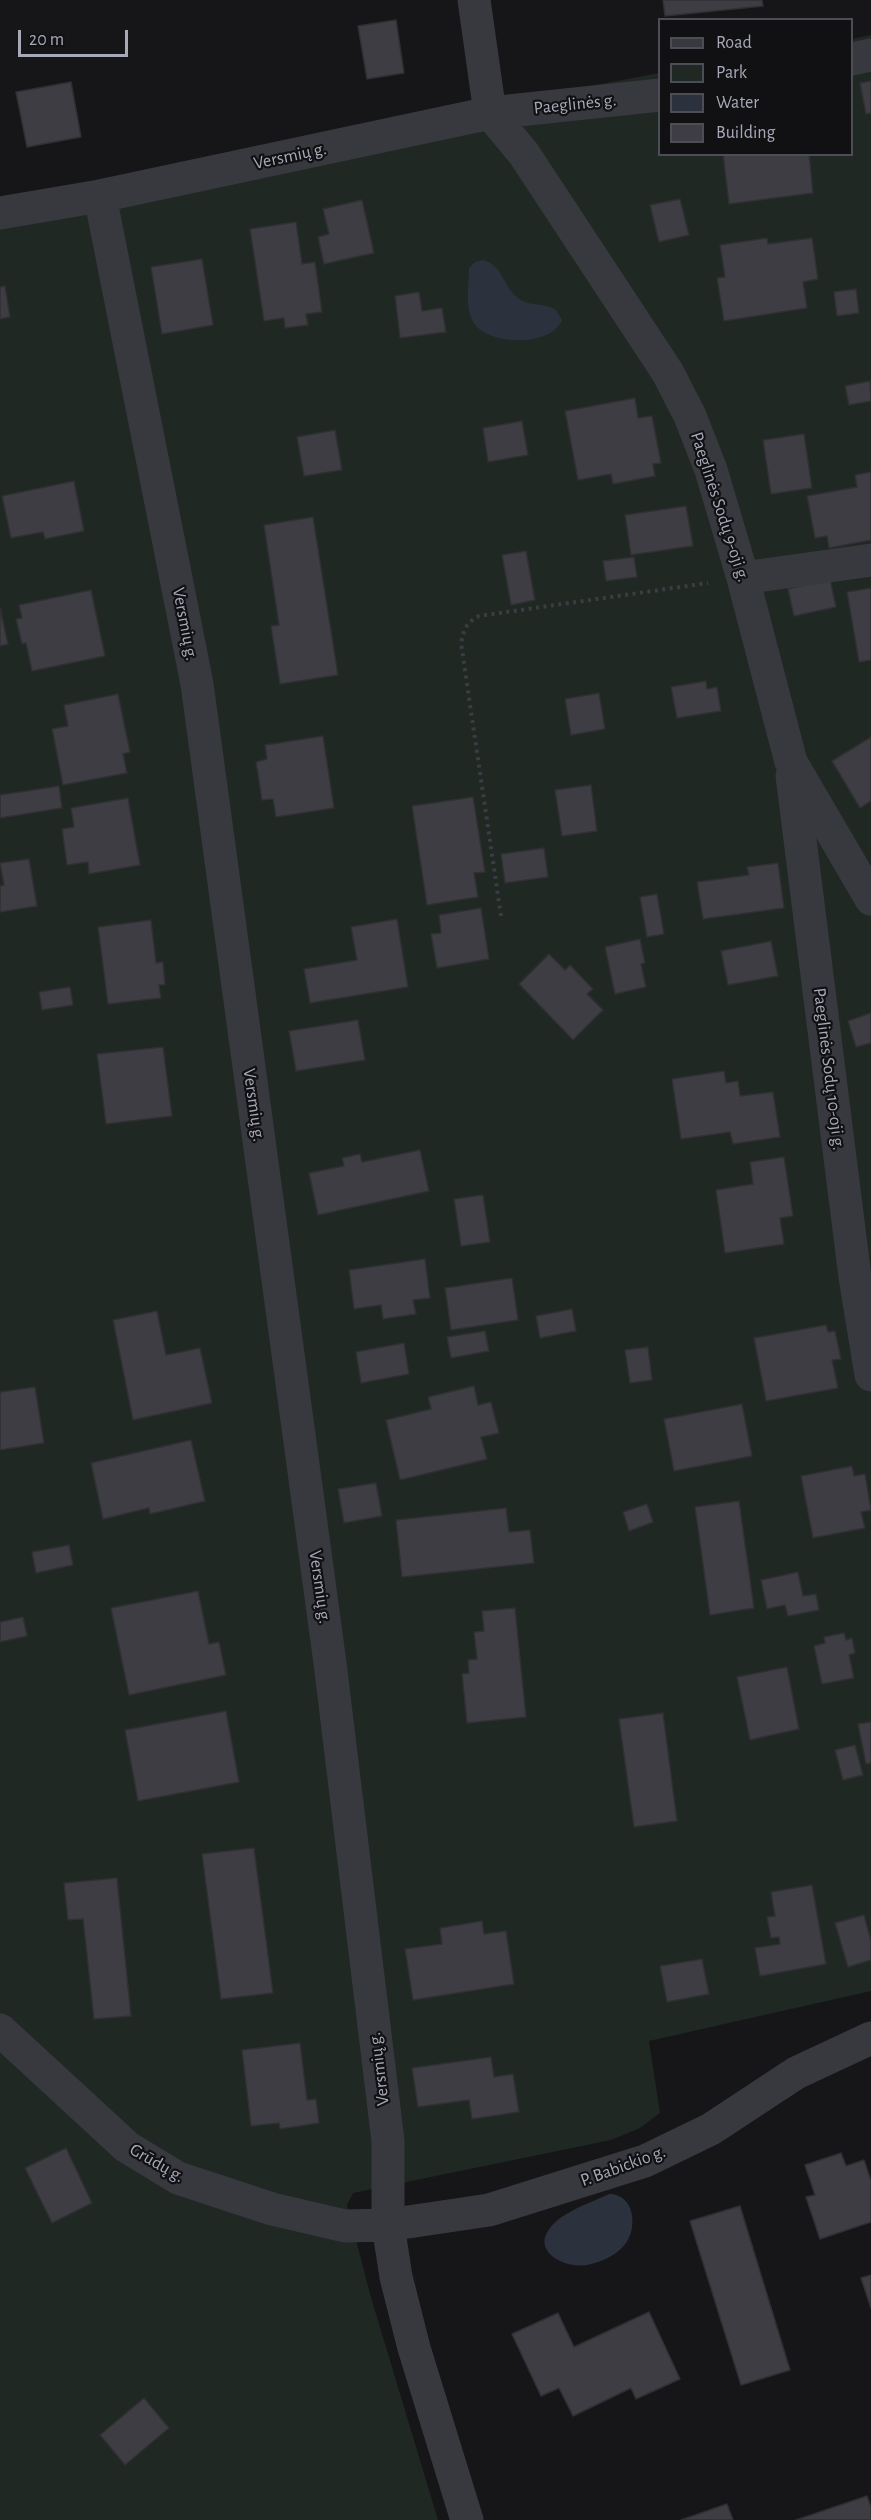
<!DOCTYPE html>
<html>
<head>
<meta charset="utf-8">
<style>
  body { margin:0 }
  #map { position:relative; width:871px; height:2520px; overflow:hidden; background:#161618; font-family:"Alegreya Sans",sans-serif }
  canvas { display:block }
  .legend { position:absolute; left:658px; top:18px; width:195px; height:138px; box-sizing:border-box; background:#111113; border:2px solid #4d4e55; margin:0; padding:8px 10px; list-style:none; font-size:18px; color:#a7a9b9 }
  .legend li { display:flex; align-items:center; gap:12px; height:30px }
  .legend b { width:30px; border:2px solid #4d4e55 }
  .scale { position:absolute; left:18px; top:30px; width:110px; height:27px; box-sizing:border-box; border:3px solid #a7a9b9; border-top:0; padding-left:8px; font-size:18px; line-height:21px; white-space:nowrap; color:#a7a9b9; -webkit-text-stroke:4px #111113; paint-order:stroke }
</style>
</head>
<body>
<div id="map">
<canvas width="871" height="2520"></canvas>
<ul class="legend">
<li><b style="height:8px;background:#38383f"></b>Road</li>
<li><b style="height:16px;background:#1f2822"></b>Park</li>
<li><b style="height:16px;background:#2b323d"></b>Water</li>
<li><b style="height:16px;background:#3d3d43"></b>Building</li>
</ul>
<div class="scale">20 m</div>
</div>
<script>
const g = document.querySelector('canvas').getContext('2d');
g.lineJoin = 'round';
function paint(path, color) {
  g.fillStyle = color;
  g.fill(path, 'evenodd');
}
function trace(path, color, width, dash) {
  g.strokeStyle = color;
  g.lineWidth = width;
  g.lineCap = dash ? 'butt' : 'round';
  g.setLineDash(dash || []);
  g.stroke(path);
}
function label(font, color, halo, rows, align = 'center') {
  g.font = font + ' "Alegreya Sans",sans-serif';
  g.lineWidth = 4.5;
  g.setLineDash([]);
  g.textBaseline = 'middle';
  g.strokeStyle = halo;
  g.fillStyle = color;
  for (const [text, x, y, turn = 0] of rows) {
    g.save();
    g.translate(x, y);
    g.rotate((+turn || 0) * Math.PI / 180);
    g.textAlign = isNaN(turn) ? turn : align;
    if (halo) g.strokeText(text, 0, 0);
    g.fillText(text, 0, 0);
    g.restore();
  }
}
const green = new Path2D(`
  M 871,35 L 871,1991 L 649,2041 L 660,2113 L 640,2128 L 611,2140 L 353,2193 L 347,2205 L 370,2294 L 438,2520 L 0,2520 L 0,199 L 659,73 L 660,154 L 852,154 L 852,39 Z`);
const water = new Path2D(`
  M 483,260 C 503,265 503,287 518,298 C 529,307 544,302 556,310 L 562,320 C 551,348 484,346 472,320 C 465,305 469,284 469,268 L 475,262 Z
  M 609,2194 C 634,2194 638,2226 626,2243 C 618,2254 604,2261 591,2264 C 569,2271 530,2253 550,2228 C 563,2211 591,2203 609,2194 Z`);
const building = new Path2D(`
  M 663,0 L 762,0 L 763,6 L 665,16 Z
  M 396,20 L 404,73 L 367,79 L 358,26 Z
  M 871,81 L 871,113 L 866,114 L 860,83 Z
  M 71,82 L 81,137 L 27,147 L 16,92 Z
  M 723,154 L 809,154 L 813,193 L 729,204 Z
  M 680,199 L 689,235 L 659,242 L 650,205 Z
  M 362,200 L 374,253 L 324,264 L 318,237 L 329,234 L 323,209 Z
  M 296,222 L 302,264 L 315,262 L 322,312 L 306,314 L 308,325 L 285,328 L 284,318 L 264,321 L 250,229 Z
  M 767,238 L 768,244 L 812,238 L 818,279 L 803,282 L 807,308 L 724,321 L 717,278 L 725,277 L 720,245 Z
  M 202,259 L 213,325 L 162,334 L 151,267 Z
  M 5,286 L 10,317 L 0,319 L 0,287 Z
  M 856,289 L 859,313 L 837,316 L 834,292 Z
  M 419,292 L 422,311 L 442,308 L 446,332 L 400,338 L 395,296 Z
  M 870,381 L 871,401 L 849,405 L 845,386 Z
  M 635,398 L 638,418 L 652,416 L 661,463 L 653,464 L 655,476 L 613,484 L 611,474 L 578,480 L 565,411 Z
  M 522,421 L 528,455 L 488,462 L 483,428 Z
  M 335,430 L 342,470 L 304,476 L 297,437 Z
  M 804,434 L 812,488 L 771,494 L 763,440 Z
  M 871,472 L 871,540 L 829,548 L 827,536 L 815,538 L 807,496 L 857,487 L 855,475 Z
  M 74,481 L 84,531 L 45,539 L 43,532 L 11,538 L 2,496 Z
  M 686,506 L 693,546 L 631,555 L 625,515 Z
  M 313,517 L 338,675 L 280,684 L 271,626 L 279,625 L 264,525 Z
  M 526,551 L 535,600 L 511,605 L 502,555 Z
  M 634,557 L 637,577 L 606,581 L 603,561 Z
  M 830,579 L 836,607 L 794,616 L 788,589 Z
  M 871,588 L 871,660 L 859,662 L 847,592 Z
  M 91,590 L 105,656 L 32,671 L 26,643 L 22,644 L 16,619 L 22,618 L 19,605 Z
  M 0,608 L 8,644 L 0,646 Z
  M 706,681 L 707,689 L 717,687 L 721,711 L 677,718 L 671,687 Z
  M 599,693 L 605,729 L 571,735 L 565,699 Z
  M 118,694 L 130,752 L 123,754 L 127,773 L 63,785 L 52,729 L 68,726 L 64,705 Z
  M 323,736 L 334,808 L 276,817 L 273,799 L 262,800 L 256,762 L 267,759 L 265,745 Z
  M 871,737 L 871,801 L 860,808 L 832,761 Z
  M 591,785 L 597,831 L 562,836 L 555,790 Z
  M 59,786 L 62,808 L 0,818 L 0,795 Z
  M 473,797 L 485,872 L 474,873 L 478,897 L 427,905 L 412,806 Z
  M 128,798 L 140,865 L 89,874 L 88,862 L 67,865 L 62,829 L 74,827 L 71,808 Z
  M 544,848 L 548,877 L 505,883 L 501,854 Z
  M 29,859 L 37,906 L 0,912 L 0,886 L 4,885 L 0,863 Z
  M 778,863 L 784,908 L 703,919 L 697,882 L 749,875 L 747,867 Z
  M 657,894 L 664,934 L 647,937 L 640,897 Z
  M 481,908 L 489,959 L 437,968 L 431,934 L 441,933 L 439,915 Z
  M 397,919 L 408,987 L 310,1003 L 304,969 L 357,960 L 351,927 Z
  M 151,920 L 156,963 L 163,962 L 165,985 L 159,985 L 161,998 L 108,1004 L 98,927 Z
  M 640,939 L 645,963 L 641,964 L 646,987 L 615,994 L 605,947 Z
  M 771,941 L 778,976 L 728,985 L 721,951 Z
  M 549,954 L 565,970 L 570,965 L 593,989 L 587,994 L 603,1010 L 573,1040 L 519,984 Z
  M 70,987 L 73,1005 L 42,1010 L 39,992 Z
  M 871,1013 L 871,1043 L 856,1047 L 848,1021 Z
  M 358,1020 L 365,1060 L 296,1071 L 289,1031 Z
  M 163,1047 L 172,1116 L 106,1124 L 97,1054 Z
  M 724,1071 L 726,1083 L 738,1081 L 740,1096 L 773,1092 L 780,1137 L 733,1144 L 730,1132 L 681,1139 L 672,1079 Z
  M 420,1150 L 429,1191 L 318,1215 L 309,1173 L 344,1166 L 342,1158 L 360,1154 L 362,1162 Z
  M 784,1157 L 793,1216 L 780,1218 L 784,1244 L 725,1253 L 716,1190 L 753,1184 L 750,1162 Z
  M 483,1195 L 490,1242 L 461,1246 L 454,1199 Z
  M 425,1259 L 430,1298 L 413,1300 L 416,1314 L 383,1319 L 381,1305 L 354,1309 L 349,1270 Z
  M 512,1278 L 518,1320 L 451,1330 L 445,1288 Z
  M 572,1309 L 576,1331 L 540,1338 L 536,1316 Z
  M 157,1311 L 166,1355 L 200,1348 L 212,1403 L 133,1420 L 113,1320 Z
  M 826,1325 L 828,1332 L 835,1331 L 841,1359 L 832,1360 L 838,1388 L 766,1401 L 754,1338 Z
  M 485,1331 L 489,1351 L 451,1358 L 447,1337 Z
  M 404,1343 L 409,1374 L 361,1383 L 356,1352 Z
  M 648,1347 L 652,1380 L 630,1383 L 625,1350 Z
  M 474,1386 L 478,1405 L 491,1402 L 499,1433 L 481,1437 L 487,1459 L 400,1480 L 386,1420 L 431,1409 L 428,1397 Z
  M 35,1387 L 44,1443 L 0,1450 L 0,1392 Z
  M 742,1404 L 752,1456 L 674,1471 L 664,1419 Z
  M 191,1440 L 205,1501 L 150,1514 L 149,1508 L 103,1519 L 91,1463 Z
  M 852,1466 L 854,1476 L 865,1474 L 871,1510 L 861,1512 L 865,1528 L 813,1538 L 801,1476 Z
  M 376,1483 L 382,1516 L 344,1523 L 338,1489 Z
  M 739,1501 L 754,1608 L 710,1615 L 695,1507 Z
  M 647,1504 L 653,1522 L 629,1531 L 623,1512 Z
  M 506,1508 L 509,1532 L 530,1530 L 534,1563 L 402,1577 L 396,1520 Z
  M 69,1545 L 73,1565 L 36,1573 L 32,1552 Z
  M 798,1572 L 803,1596 L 816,1594 L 819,1610 L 788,1616 L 785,1605 L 767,1609 L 761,1580 Z
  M 198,1591 L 209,1644 L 219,1642 L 226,1675 L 129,1695 L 111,1608 Z
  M 515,1608 L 526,1717 L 467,1723 L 462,1674 L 469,1673 L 468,1660 L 477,1659 L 474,1632 L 484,1631 L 482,1611 Z
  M 23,1617 L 27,1636 L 0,1642 L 0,1622 Z
  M 844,1633 L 846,1640 L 852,1638 L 855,1653 L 849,1655 L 854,1678 L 822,1684 L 814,1646 L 825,1643 L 824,1637 Z
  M 787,1667 L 799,1729 L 750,1740 L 737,1677 Z
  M 226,1711 L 239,1782 L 138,1801 L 125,1730 Z
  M 663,1713 L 677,1821 L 634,1827 L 619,1719 Z
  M 871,1722 L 871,1763 L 866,1764 L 858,1724 Z
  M 855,1745 L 863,1775 L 843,1780 L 835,1750 Z
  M 254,1848 L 273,1993 L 221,1999 L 202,1854 Z
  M 117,1878 L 131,2016 L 94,2019 L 83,1919 L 68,1920 L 64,1883 Z
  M 812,1885 L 826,1964 L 760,1976 L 755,1948 L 780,1944 L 779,1937 L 771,1938 L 767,1917 L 775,1916 L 771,1892 Z
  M 864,1915 L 871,1941 L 871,1960 L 848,1967 L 835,1923 Z
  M 482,1921 L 484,1934 L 506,1931 L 514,1984 L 413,2000 L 405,1949 L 442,1944 L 440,1928 Z
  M 702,1959 L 709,1994 L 667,2002 L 660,1966 Z
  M 300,2043 L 307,2100 L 316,2099 L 319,2123 L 280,2129 L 279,2123 L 251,2126 L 242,2050 Z
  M 491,2057 L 494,2077 L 513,2074 L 519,2112 L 472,2119 L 469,2100 L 418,2107 L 412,2068 Z
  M 66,2148 L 92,2203 L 52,2223 L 25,2168 Z
  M 841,2153 L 846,2166 L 864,2160 L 871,2181 L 871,2222 L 820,2239 L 806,2197 L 815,2195 L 805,2165 Z
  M 740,2206 L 790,2370 L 741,2385 L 690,2221 Z
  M 871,2275 L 871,2308 L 861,2278 Z
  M 649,2312 L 680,2379 L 636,2399 L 631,2388 L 573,2416 L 559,2388 L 541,2396 L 512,2334 L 558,2313 L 574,2347 Z
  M 144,2398 L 169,2428 L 125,2465 L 100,2435 Z
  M 867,2496 L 871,2507 L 871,2520 L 796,2520 Z
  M 727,2504 L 733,2520 L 681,2520 Z`);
const path = new Path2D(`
  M 501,916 L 461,643 C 464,629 466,623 479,616 L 708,583`);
const minor = new Path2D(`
  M 852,59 L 871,55
  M 490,113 L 524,154 L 668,373 L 690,416 L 711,470 L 743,578 L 791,762 L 871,899
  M 490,113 L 660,95
  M 0,213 L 100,196
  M 743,578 L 871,560
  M 792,776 L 855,1277 L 871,1375
  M 0,2030 L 127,2147 L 178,2178 L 272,2209 L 345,2226 L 388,2225 L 489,2210 L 645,2161 L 711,2129 L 796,2073 L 871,2038
  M 467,2520 L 414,2348 L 396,2277 L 388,2225 L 388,2141 L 330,1663 L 197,684 L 100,196 L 490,113 L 474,0`);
const streetNames = [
  ["Paeglinės g.",575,104,-6],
  ["Versmių g.",290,156,-12],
  ["Paeglinės Sodų 9-oji g.",720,507,72],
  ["Versmių g.",185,624,79],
  ["Paeglinės Sodų 10-oji g.",829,1069,83],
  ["Versmių g.",254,1105,82],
  ["Versmių g.",320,1587,82],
  ["Versmių g.",379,2069,-97],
  ["Grūdų g.",157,2163,30],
  ["P. Babickio g.",623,2166,-20]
];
paint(green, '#1f2822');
paint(water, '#2b323d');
paint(building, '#3d3d43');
trace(building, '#303034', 1.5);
trace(path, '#3c3d44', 4, [3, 4.5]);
trace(minor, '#38383f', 33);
label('18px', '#a7a9b9', '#111113', streetNames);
</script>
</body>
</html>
